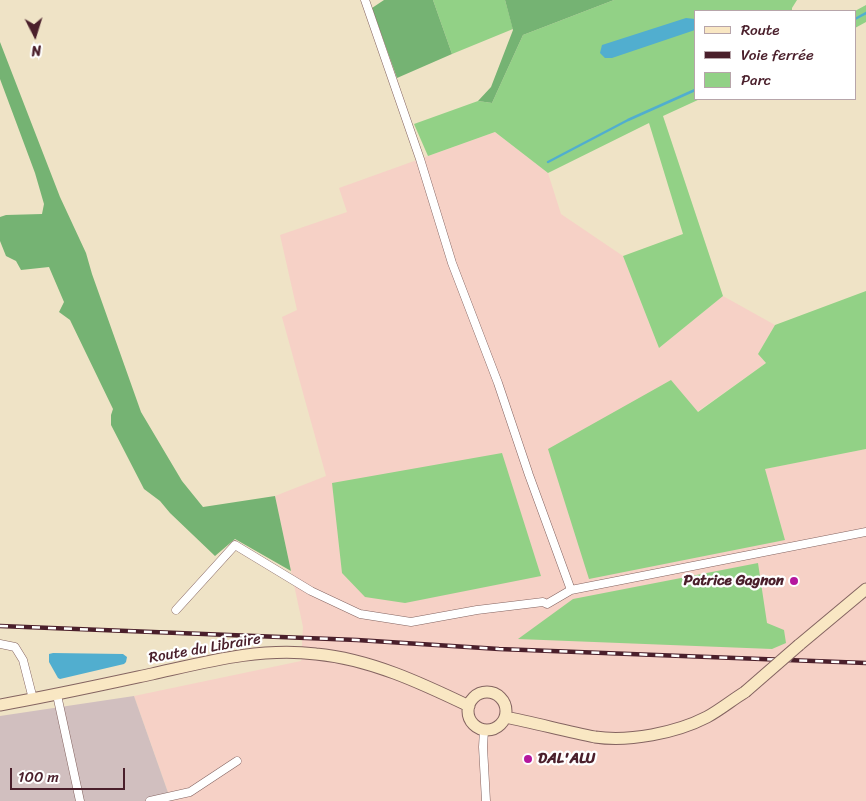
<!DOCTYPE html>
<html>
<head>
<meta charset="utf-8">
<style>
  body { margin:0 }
  #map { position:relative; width:866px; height:801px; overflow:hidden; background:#efe3c6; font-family:Sriracha,sans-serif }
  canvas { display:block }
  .legend { position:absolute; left:694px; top:10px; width:162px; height:90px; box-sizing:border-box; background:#fff; border:1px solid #b7a5aa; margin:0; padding:6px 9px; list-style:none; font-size:15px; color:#4a1f2b }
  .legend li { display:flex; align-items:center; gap:10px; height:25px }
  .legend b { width:25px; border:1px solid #b7a5aa }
  .north { position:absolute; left:10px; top:10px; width:50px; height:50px; -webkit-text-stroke:4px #fff; paint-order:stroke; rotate:175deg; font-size:14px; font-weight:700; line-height:20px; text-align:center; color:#4a1f2b }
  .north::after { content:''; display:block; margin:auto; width:18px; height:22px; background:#4a1f2b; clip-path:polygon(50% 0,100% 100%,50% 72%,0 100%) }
  .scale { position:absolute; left:10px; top:768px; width:115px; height:22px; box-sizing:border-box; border:2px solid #4a1f2b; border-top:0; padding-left:6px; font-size:15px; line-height:18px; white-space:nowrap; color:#4a1f2b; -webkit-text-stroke:4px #fff; paint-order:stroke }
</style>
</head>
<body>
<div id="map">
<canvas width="866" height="801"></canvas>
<ul class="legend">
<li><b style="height:6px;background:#f9e7c3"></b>Route</li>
<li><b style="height:6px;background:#4a1f2b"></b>Voie ferrée</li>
<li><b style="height:14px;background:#92d186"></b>Parc</li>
</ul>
<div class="north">N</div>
<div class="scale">100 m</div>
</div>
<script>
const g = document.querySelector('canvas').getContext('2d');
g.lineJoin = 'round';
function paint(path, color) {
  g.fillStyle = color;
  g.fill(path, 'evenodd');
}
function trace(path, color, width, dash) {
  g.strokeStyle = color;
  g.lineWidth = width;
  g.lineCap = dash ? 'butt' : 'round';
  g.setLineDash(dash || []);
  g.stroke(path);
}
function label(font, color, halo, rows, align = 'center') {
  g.font = font + ' Sriracha,sans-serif';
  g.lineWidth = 4.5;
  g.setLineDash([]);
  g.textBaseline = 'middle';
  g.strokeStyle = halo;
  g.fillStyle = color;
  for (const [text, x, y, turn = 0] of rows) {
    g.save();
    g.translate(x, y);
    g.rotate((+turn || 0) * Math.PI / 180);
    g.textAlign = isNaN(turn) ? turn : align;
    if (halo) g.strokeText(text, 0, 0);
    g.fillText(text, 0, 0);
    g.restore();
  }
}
const built = new Path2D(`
  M 495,132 L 548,173 L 561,214 L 623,256 L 659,348 L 723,296 L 775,325 L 758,354 L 766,363 L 697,412 L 785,540 L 764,469 L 866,449 L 866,801 L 171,801 L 134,696 L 301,661 L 303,627 L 275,496 L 326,476 L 282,317 L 297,310 L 280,235 L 347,212 L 339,188 Z`);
const industrial = new Path2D(`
  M 134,696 L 171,801 L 0,801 L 0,716 Z`);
const green = new Path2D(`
  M 433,0 L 505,0 L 513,29 L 452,54 Z
  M 614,0 L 797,0 L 792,8 L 792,11 L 695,11 L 695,99 L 700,99 L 663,116 L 723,296 L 659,348 L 623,256 L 683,234 L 649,123 L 548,173 L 495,132 L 428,156 L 414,124 L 478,101 L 492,103 L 523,35 Z
  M 866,5 L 866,22 L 855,28 L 855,11 Z
  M 866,291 L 866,449 L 765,469 L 785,540 L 589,579 L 548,449 L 671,380 L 698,412 L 766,363 L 758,354 L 775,325 Z
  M 502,453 L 541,576 L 405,603 L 365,597 L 342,573 L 332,483 Z
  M 758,563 L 767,623 L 784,630 L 786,643 L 772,649 L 518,639 L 573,599 Z`);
const forest = new Path2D(`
  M 384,0 L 433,0 L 452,54 L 397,78 L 372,8 Z
  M 505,0 L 614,0 L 523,35 L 492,103 L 478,101 L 491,87 L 513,30 Z
  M 0,42 L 60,197 L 86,253 L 92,274 L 141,412 L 182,481 L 203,507 L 275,496 L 291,571 L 235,539 L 215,556 L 170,513 L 160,501 L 144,489 L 111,425 L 111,415 L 113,409 L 70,320 L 59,312 L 64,302 L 49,267 L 21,270 L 16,261 L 6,256 L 0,241 L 0,217 L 6,215 L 42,214 L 44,204 L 35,173 L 0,79 Z`);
const water = new Path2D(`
  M 686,18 L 695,19 L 695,30 L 612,58 L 605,58 L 600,53 L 602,45 Z
  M 53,653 L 123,654 L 127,657 L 126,662 L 124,664 L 60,679 L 58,678 L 49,662 L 49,654 Z`);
const stream = new Path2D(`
  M 855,19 L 866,13
  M 548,162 L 628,120 L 695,90`);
const street = new Path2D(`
  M 365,0 L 420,159 L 452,263 L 498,383 L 529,475 L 571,590
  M 176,610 L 235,545 L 311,591 L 360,614 L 411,622 L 477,610 L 543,602 L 547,604 L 571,590 L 866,532
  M 0,644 L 15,647 L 23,660 L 33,699
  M 57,695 L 80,801
  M 484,730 L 483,747 L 486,801
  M 150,801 L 190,792 L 237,761`);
const secondary = new Path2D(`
  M 799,645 L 866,589
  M468 711a19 19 0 1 1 38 0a19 19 0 1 1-38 0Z
  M 0,705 C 51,696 101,685 152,674 C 206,662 260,647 316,654 C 370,659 421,683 469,706
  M 505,717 C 535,723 565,731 595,737 C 629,742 676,733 707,717 C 720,710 732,700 745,692`);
const rail = new Path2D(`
  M 0,626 L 357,640 L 499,649 L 866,663`);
const secondaryBridge = new Path2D(`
  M 745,692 L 799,645`);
const markers = [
  [794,581,5,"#b5179e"],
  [528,759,5,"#b5179e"]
];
const poiNames = [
  ["Patrice Gagnon",784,581],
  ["DAL'ALU",538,759,"left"]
];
const streetNames = [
  ["Route du Libraire",205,649,-10]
];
paint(built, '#f6d1c6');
paint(industrial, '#d1bfbf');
paint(green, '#92d186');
paint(forest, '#75b373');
paint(water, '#51aecf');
trace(stream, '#51aecf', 2.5);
trace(street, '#846461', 9);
trace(secondary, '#846461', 13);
trace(street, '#fff', 8);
trace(secondary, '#f9e7c3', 11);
trace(rail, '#4a1f2b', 4.5);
trace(rail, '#fff', 2.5, [8]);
trace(secondaryBridge, '#846461', 13, []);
trace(secondaryBridge, '#f9e7c3', 11);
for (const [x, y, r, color] of markers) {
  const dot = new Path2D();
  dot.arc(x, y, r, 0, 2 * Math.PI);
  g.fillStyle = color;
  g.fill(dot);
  trace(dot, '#fff', 2);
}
label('bold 15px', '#4a1f2b', '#fff', poiNames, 'right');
label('15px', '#4a1f2b', '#fff', streetNames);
</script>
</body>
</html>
